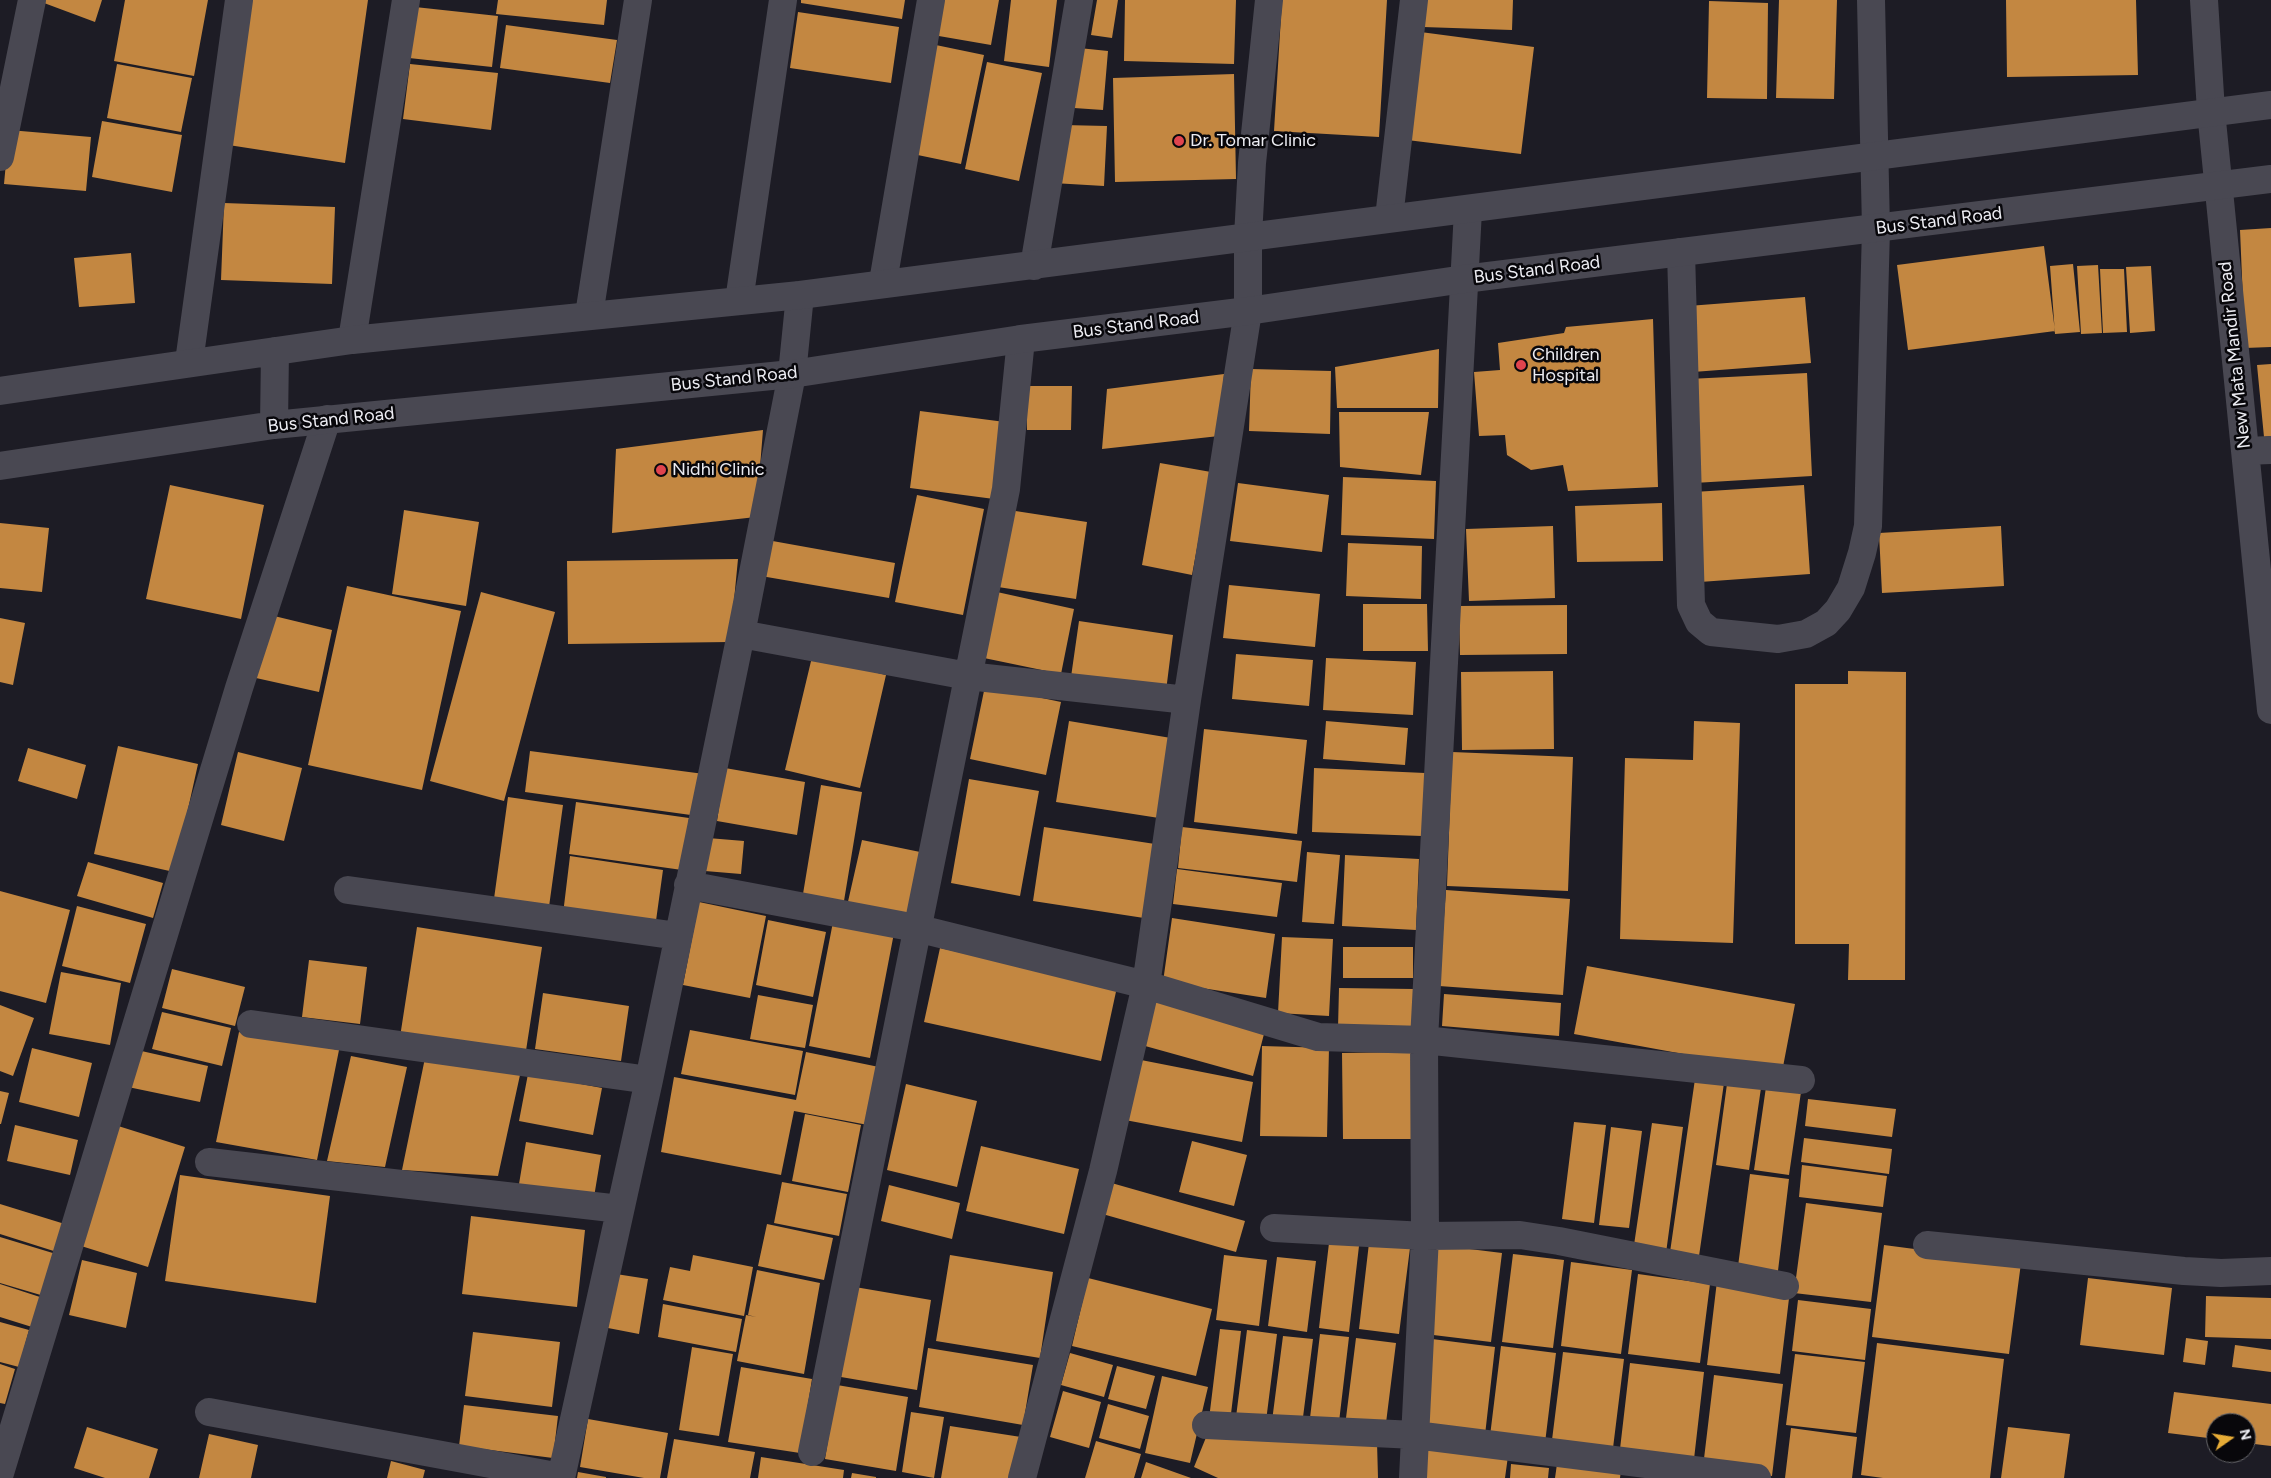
<!DOCTYPE html>
<html>
<head>
<meta charset="utf-8">
<style>
  body { margin:0 }
  #map { position:relative; width:2271px; height:1478px; overflow:hidden; background:#1d1c25; font-family:Figtree,sans-serif }
  canvas { display:block }
  .north { position:absolute; left:2206px; top:1413px; width:50px; height:50px; box-sizing:border-box; background:#08070b; border:1px solid #636367; border-radius:50%; rotate:77deg; font-size:14px; font-weight:700; line-height:20px; text-align:center; color:#ececf2 }
  .north::after { content:''; display:block; margin:auto; width:18px; height:22px; background:#e7ac37; clip-path:polygon(50% 0,100% 100%,50% 72%,0 100%) }
</style>
</head>
<body>
<div id="map">
<canvas width="2271" height="1478"></canvas>
<div class="north">N</div>
</div>
<script>
const g = document.querySelector('canvas').getContext('2d');
g.lineJoin = 'round';
function paint(path, color) {
  g.fillStyle = color;
  g.fill(path, 'evenodd');
}
function trace(path, color, width, dash) {
  g.strokeStyle = color;
  g.lineWidth = width;
  g.lineCap = dash ? 'butt' : 'round';
  g.setLineDash(dash || []);
  g.stroke(path);
}
function label(font, color, halo, rows, align = 'center') {
  g.font = font + ' Figtree,sans-serif';
  g.lineWidth = 5;
  g.setLineDash([]);
  g.textBaseline = 'middle';
  g.strokeStyle = halo;
  g.fillStyle = color;
  for (const [text, x, y, turn = 0] of rows) {
    g.save();
    g.translate(x, y);
    g.rotate((+turn || 0) * Math.PI / 180);
    g.textAlign = isNaN(turn) ? turn : align;
    if (halo) g.strokeText(text, 0, 0);
    g.fillText(text, 0, 0);
    g.restore();
  }
}
const building = new Path2D(`
  M 36,0 L 102,0 L 95,22 Z
  M 125,0 L 208,0 L 194,76 L 114,61 Z
  M 243,0 L 368,0 L 345,163 L 222,144 Z
  M 498,0 L 607,0 L 604,25 L 496,14 Z
  M 801,0 L 905,0 L 902,19 L 801,3 Z
  M 940,0 L 999,0 L 991,45 L 933,35 Z
  M 1011,0 L 1057,0 L 1049,67 L 1004,61 Z
  M 1097,0 L 1118,0 L 1112,38 L 1091,35 Z
  M 1125,0 L 1236,0 L 1234,64 L 1124,61 Z
  M 1282,0 L 1387,0 L 1379,137 L 1274,131 Z
  M 1424,0 L 1513,0 L 1512,30 L 1423,27 Z
  M 1779,0 L 1837,0 L 1834,99 L 1776,98 Z
  M 2006,0 L 2136,0 L 2138,75 L 2007,77 Z
  M 1709,1 L 1768,3 L 1767,99 L 1707,98 Z
  M 415,7 L 498,16 L 492,67 L 409,58 Z
  M 798,12 L 899,27 L 891,83 L 790,68 Z
  M 506,25 L 617,40 L 610,83 L 500,68 Z
  M 1413,31 L 1534,47 L 1521,154 L 1399,139 Z
  M 931,44 L 984,55 L 961,164 L 908,153 Z
  M 1079,48 L 1108,51 L 1103,110 L 1074,108 Z
  M 987,62 L 1042,73 L 1019,181 L 965,169 Z
  M 117,64 L 192,78 L 181,132 L 107,118 Z
  M 410,64 L 498,73 L 491,130 L 403,119 Z
  M 1234,74 L 1236,179 L 1115,182 L 1113,78 Z
  M 102,121 L 182,135 L 172,192 L 92,177 Z
  M 1063,125 L 1107,126 L 1104,186 L 1053,183 Z
  M 9,130 L 91,137 L 86,191 L 4,184 Z
  M 224,203 L 335,207 L 332,284 L 221,280 Z
  M 2271,228 L 2271,347 L 2245,348 L 2240,230 Z
  M 2044,246 L 2055,331 L 1908,350 L 1897,265 Z
  M 131,253 L 135,303 L 79,307 L 74,258 Z
  M 2073,264 L 2080,332 L 2055,334 L 2050,266 Z
  M 2098,265 L 2102,333 L 2081,334 L 2077,266 Z
  M 2151,266 L 2155,331 L 2130,333 L 2126,267 Z
  M 2100,269 L 2124,269 L 2127,332 L 2103,333 Z
  M 1805,297 L 1811,363 L 1693,372 L 1688,306 Z
  M 1653,319 L 1658,487 L 1568,491 L 1563,465 L 1531,470 L 1507,455 L 1505,435 L 1479,436 L 1474,372 L 1500,370 L 1498,343 L 1564,333 L 1566,327 Z
  M 1439,349 L 1438,408 L 1337,408 L 1335,367 Z
  M 2271,364 L 2271,436 L 2264,437 L 2257,365 Z
  M 1251,369 L 1331,371 L 1330,434 L 1249,431 Z
  M 1807,373 L 1812,476 L 1694,483 L 1689,379 Z
  M 1224,374 L 1219,436 L 1102,449 L 1107,389 Z
  M 1026,386 L 1072,386 L 1071,430 L 1027,430 Z
  M 920,411 L 1005,422 L 994,499 L 910,488 Z
  M 1339,412 L 1429,412 L 1421,475 L 1340,467 Z
  M 763,430 L 756,517 L 612,533 L 616,449 Z
  M 1160,463 L 1211,472 L 1192,575 L 1142,565 Z
  M 1343,477 L 1436,481 L 1434,539 L 1341,535 Z
  M 1238,483 L 1329,495 L 1322,552 L 1230,541 Z
  M 170,485 L 264,505 L 241,619 L 146,599 Z
  M 1804,485 L 1810,574 L 1700,582 L 1694,492 Z
  M 917,495 L 984,509 L 963,615 L 895,602 Z
  M 1662,503 L 1663,561 L 1577,562 L 1575,506 Z
  M 404,510 L 479,522 L 466,606 L 392,594 Z
  M 1009,510 L 1087,522 L 1076,599 L 998,587 Z
  M 0,523 L 49,528 L 42,592 L 0,588 Z
  M 1553,526 L 1555,598 L 1469,601 L 1466,529 Z
  M 2001,526 L 2004,586 L 1882,593 L 1879,533 Z
  M 767,540 L 895,563 L 889,598 L 761,576 Z
  M 1348,543 L 1422,546 L 1421,599 L 1346,596 Z
  M 738,559 L 730,642 L 568,644 L 567,561 Z
  M 1229,585 L 1320,594 L 1315,647 L 1223,638 Z
  M 347,586 L 461,611 L 422,790 L 308,765 Z
  M 481,592 L 555,612 L 504,801 L 430,781 Z
  M 997,592 L 1074,609 L 1061,674 L 984,658 Z
  M 1363,604 L 1427,604 L 1428,651 L 1363,651 Z
  M 1567,605 L 1567,654 L 1460,655 L 1459,606 Z
  M 270,615 L 332,630 L 319,692 L 256,678 Z
  M 0,618 L 25,623 L 13,685 L 0,682 Z
  M 1079,621 L 1173,635 L 1166,691 L 1071,677 Z
  M 1236,654 L 1313,660 L 1309,706 L 1232,699 Z
  M 812,657 L 886,675 L 860,788 L 785,770 Z
  M 1326,658 L 1416,662 L 1413,715 L 1323,710 Z
  M 1553,671 L 1554,749 L 1462,750 L 1461,672 Z
  M 1848,671 L 1906,672 L 1905,980 L 1848,980 L 1849,944 L 1795,944 L 1795,684 L 1848,684 Z
  M 985,686 L 1061,702 L 1046,775 L 970,759 Z
  M 1069,721 L 1171,738 L 1159,818 L 1056,802 Z
  M 1326,721 L 1408,728 L 1405,765 L 1323,759 Z
  M 1694,721 L 1740,723 L 1733,943 L 1620,939 L 1625,758 L 1693,760 Z
  M 1204,729 L 1307,740 L 1297,834 L 1194,822 Z
  M 118,746 L 198,764 L 174,872 L 94,854 Z
  M 28,748 L 86,765 L 77,799 L 18,781 Z
  M 530,751 L 704,774 L 698,816 L 525,792 Z
  M 238,752 L 302,768 L 284,841 L 221,825 Z
  M 1452,752 L 1573,757 L 1568,891 L 1447,886 Z
  M 725,768 L 805,782 L 797,835 L 717,821 Z
  M 1314,768 L 1425,773 L 1422,836 L 1312,832 Z
  M 969,779 L 1039,791 L 1020,896 L 951,883 Z
  M 821,785 L 862,792 L 843,907 L 802,900 Z
  M 508,797 L 563,805 L 548,914 L 493,906 Z
  M 576,802 L 689,818 L 682,870 L 569,854 Z
  M 1044,827 L 1155,844 L 1144,918 L 1033,901 Z
  M 1182,827 L 1302,841 L 1297,882 L 1178,868 Z
  M 708,838 L 744,841 L 741,874 L 705,871 Z
  M 862,840 L 925,853 L 911,920 L 847,906 Z
  M 1307,852 L 1340,855 L 1334,924 L 1302,922 Z
  M 1345,855 L 1419,859 L 1416,930 L 1342,926 Z
  M 570,856 L 663,870 L 655,928 L 563,914 Z
  M 88,862 L 163,883 L 153,918 L 77,896 Z
  M 1177,869 L 1282,883 L 1277,917 L 1173,904 Z
  M 1446,890 L 1570,899 L 1563,995 L 1439,986 Z
  M 0,891 L 70,910 L 46,1003 L 0,991 Z
  M 699,902 L 766,916 L 750,998 L 683,985 Z
  M 77,906 L 146,924 L 130,983 L 62,966 Z
  M 1172,918 L 1275,934 L 1266,998 L 1163,982 Z
  M 768,920 L 826,932 L 813,997 L 756,985 Z
  M 833,922 L 894,933 L 870,1058 L 809,1046 Z
  M 417,927 L 542,947 L 525,1057 L 400,1037 Z
  M 1282,937 L 1333,939 L 1329,1016 L 1278,1013 Z
  M 1343,947 L 1413,947 L 1413,978 L 1343,978 Z
  M 940,948 L 1117,987 L 1101,1061 L 924,1022 Z
  M 309,960 L 367,967 L 360,1024 L 302,1017 Z
  M 1587,966 L 1795,1004 L 1782,1072 L 1574,1034 Z
  M 172,969 L 245,987 L 235,1026 L 162,1008 Z
  M 61,972 L 121,983 L 110,1045 L 49,1034 Z
  M 1339,988 L 1414,989 L 1413,1029 L 1338,1028 Z
  M 543,993 L 629,1006 L 621,1061 L 535,1049 Z
  M 1444,994 L 1561,1003 L 1559,1036 L 1442,1026 Z
  M 758,995 L 813,1005 L 805,1048 L 750,1039 Z
  M 1151,995 L 1264,1034 L 1253,1076 L 1138,1044 Z
  M 0,1005 L 34,1018 L 13,1076 L 0,1071 Z
  M 162,1012 L 231,1028 L 222,1066 L 152,1049 Z
  M 690,1030 L 803,1051 L 795,1095 L 681,1074 Z
  M 239,1032 L 339,1050 L 317,1160 L 216,1142 Z
  M 1262,1046 L 1329,1048 L 1327,1137 L 1260,1136 Z
  M 32,1048 L 92,1063 L 79,1117 L 19,1102 Z
  M 137,1050 L 208,1066 L 200,1102 L 128,1087 Z
  M 806,1052 L 879,1067 L 868,1125 L 794,1111 L 781,1175 L 661,1152 L 674,1077 L 796,1100 Z
  M 1411,1052 L 1412,1139 L 1343,1139 L 1342,1053 Z
  M 351,1056 L 407,1067 L 385,1167 L 327,1161 Z
  M 425,1058 L 520,1075 L 498,1176 L 402,1170 Z
  M 1136,1059 L 1253,1082 L 1242,1142 L 1125,1120 Z
  M 528,1074 L 602,1088 L 593,1135 L 519,1121 Z
  M 1695,1079 L 1724,1083 L 1698,1263 L 1669,1259 Z
  M 906,1084 L 977,1101 L 957,1187 L 887,1170 Z
  M 1727,1084 L 1761,1088 L 1749,1170 L 1716,1165 Z
  M 1766,1087 L 1801,1092 L 1789,1175 L 1754,1170 Z
  M 0,1091 L 9,1093 L 1,1124 L 0,1124 Z
  M 1808,1099 L 1896,1109 L 1892,1137 L 1805,1126 Z
  M 805,1114 L 861,1125 L 848,1192 L 792,1181 Z
  M 1574,1122 L 1606,1125 L 1594,1223 L 1562,1219 Z
  M 1652,1123 L 1683,1127 L 1666,1253 L 1634,1245 Z
  M 15,1125 L 78,1140 L 70,1175 L 7,1161 Z
  M 115,1125 L 185,1147 L 148,1267 L 78,1245 Z
  M 1611,1127 L 1642,1131 L 1629,1228 L 1599,1225 Z
  M 1804,1138 L 1892,1149 L 1889,1174 L 1801,1162 Z
  M 1192,1141 L 1247,1155 L 1234,1206 L 1179,1192 Z
  M 526,1142 L 601,1155 L 594,1197 L 519,1184 Z
  M 981,1146 L 1079,1169 L 1064,1234 L 966,1211 Z
  M 1802,1165 L 1887,1176 L 1883,1207 L 1799,1197 Z
  M 1750,1174 L 1789,1179 L 1777,1279 L 1737,1274 Z
  M 180,1175 L 330,1196 L 316,1303 L 165,1281 Z
  M 782,1182 L 847,1194 L 839,1236 L 774,1223 Z
  M 1108,1182 L 1245,1221 L 1236,1252 L 1099,1213 Z
  M 889,1185 L 960,1203 L 952,1239 L 881,1221 Z
  M 1806,1203 L 1882,1213 L 1871,1302 L 1794,1293 Z
  M 0,1204 L 68,1225 L 60,1253 L 0,1234 Z
  M 471,1216 L 585,1230 L 577,1307 L 462,1294 Z
  M 767,1224 L 833,1238 L 824,1280 L 758,1266 Z
  M 0,1237 L 56,1254 L 44,1296 L 0,1283 Z
  M 1329,1243 L 1359,1246 L 1349,1332 L 1319,1328 Z
  M 1369,1243 L 1410,1248 L 1399,1334 L 1359,1329 Z
  M 1437,1245 L 1502,1253 L 1491,1342 L 1425,1334 Z
  M 1884,1245 L 2021,1263 L 2009,1354 L 1872,1337 Z
  M 1513,1254 L 1564,1260 L 1553,1348 L 1502,1342 Z
  M 693,1255 L 753,1267 L 744,1316 L 663,1300 L 670,1267 L 690,1271 Z
  M 950,1255 L 1053,1272 L 1040,1358 L 936,1341 Z
  M 1224,1255 L 1267,1260 L 1259,1326 L 1216,1320 Z
  M 1277,1257 L 1316,1261 L 1307,1332 L 1268,1326 Z
  M 82,1260 L 137,1273 L 126,1328 L 69,1315 Z
  M 1571,1262 L 1632,1270 L 1621,1354 L 1561,1346 Z
  M 757,1270 L 820,1283 L 804,1374 L 737,1361 L 746,1315 L 756,1317 L 748,1315 Z
  M 616,1274 L 648,1279 L 639,1334 L 608,1328 Z
  M 1638,1274 L 1710,1284 L 1700,1363 L 1628,1354 Z
  M 1088,1278 L 1212,1309 L 1196,1376 L 1072,1346 Z
  M 2088,1278 L 2172,1288 L 2164,1355 L 2080,1345 Z
  M 1717,1281 L 1790,1290 L 1780,1374 L 1707,1365 Z
  M 0,1284 L 40,1297 L 32,1327 L 0,1317 Z
  M 855,1287 L 931,1300 L 917,1390 L 841,1377 Z
  M 2206,1296 L 2271,1298 L 2271,1339 L 2205,1337 Z
  M 1798,1300 L 1871,1309 L 1865,1360 L 1792,1351 Z
  M 663,1304 L 742,1319 L 736,1352 L 658,1337 Z
  M 0,1322 L 29,1330 L 19,1367 L 0,1362 Z
  M 1220,1329 L 1241,1331 L 1230,1422 L 1209,1419 Z
  M 1247,1330 L 1277,1334 L 1266,1421 L 1236,1417 Z
  M 473,1332 L 560,1342 L 552,1407 L 465,1396 Z
  M 1320,1334 L 1349,1337 L 1339,1422 L 1310,1418 Z
  M 1283,1336 L 1313,1339 L 1302,1425 L 1272,1421 Z
  M 1356,1338 L 1396,1343 L 1386,1423 L 1346,1418 Z
  M 2186,1338 L 2208,1341 L 2205,1365 L 2183,1362 Z
  M 1432,1339 L 1495,1347 L 1485,1435 L 1421,1427 Z
  M 1877,1343 L 2004,1359 L 1990,1478 L 1883,1478 L 1861,1475 Z
  M 2235,1345 L 2271,1350 L 2271,1372 L 2232,1367 Z
  M 1501,1346 L 1556,1353 L 1545,1443 L 1490,1436 Z
  M 692,1347 L 733,1354 L 719,1436 L 679,1430 Z
  M 928,1348 L 1033,1365 L 1023,1425 L 919,1407 Z
  M 1563,1352 L 1624,1359 L 1613,1448 L 1552,1440 Z
  M 1070,1353 L 1113,1365 L 1104,1397 L 1061,1385 Z
  M 1795,1354 L 1865,1362 L 1856,1433 L 1786,1425 Z
  M 1630,1363 L 1704,1372 L 1694,1459 L 1620,1449 Z
  M 0,1364 L 15,1369 L 5,1404 L 0,1403 Z
  M 1117,1366 L 1155,1376 L 1146,1409 L 1108,1399 Z
  M 741,1367 L 812,1379 L 800,1453 L 728,1442 Z
  M 1714,1375 L 1783,1384 L 1772,1476 L 1703,1467 Z
  M 1162,1376 L 1208,1387 L 1190,1463 L 1145,1453 Z
  M 837,1385 L 908,1397 L 896,1471 L 825,1459 Z
  M 1063,1391 L 1101,1402 L 1089,1448 L 1050,1437 Z
  M 2174,1392 L 2271,1404 L 2271,1446 L 2246,1443 L 2246,1423 L 2216,1423 L 2216,1439 L 2168,1433 Z
  M 1108,1404 L 1149,1416 L 1140,1449 L 1099,1438 Z
  M 464,1405 L 558,1416 L 553,1458 L 459,1446 Z
  M 911,1412 L 944,1417 L 934,1478 L 902,1472 Z
  M 588,1419 L 668,1433 L 660,1478 L 644,1478 L 580,1467 Z
  M 950,1426 L 1021,1437 L 1014,1478 L 941,1478 Z
  M 87,1427 L 158,1449 L 149,1478 L 105,1478 L 74,1468 Z
  M 2008,1427 L 2070,1434 L 2064,1478 L 2001,1478 Z
  M 1791,1428 L 1857,1437 L 1852,1478 L 1785,1478 Z
  M 209,1434 L 258,1445 L 251,1478 L 199,1478 Z
  M 1207,1435 L 1377,1442 L 1378,1478 L 1218,1478 L 1194,1467 Z
  M 674,1439 L 755,1452 L 750,1478 L 667,1478 Z
  M 1096,1441 L 1141,1454 L 1134,1478 L 1085,1478 Z
  M 1428,1446 L 1508,1456 L 1505,1478 L 1424,1478 Z
  M 761,1457 L 844,1470 L 843,1478 L 758,1478 Z
  M 391,1461 L 425,1470 L 423,1478 L 387,1478 Z
  M 1146,1462 L 1191,1478 L 1141,1478 Z
  M 1511,1464 L 1549,1468 L 1548,1478 L 1510,1478 Z
  M 1557,1464 L 1621,1470 L 1620,1478 L 1555,1478 Z
  M 578,1472 L 606,1477 L 606,1478 L 577,1478 Z
  M 852,1473 L 876,1477 L 876,1478 L 851,1478 Z`);
const minor = new Path2D(`
  M 2204,0 L 2211,111 L 2271,710
  M 0,157 L 32,0
  M 1389,218 L 1414,0
  M 1681,252 L 1691,605 L 1699,622 L 1711,632 L 1778,639 L 1806,634 L 1826,623 L 1838,610 L 1851,588 L 1862,553 L 1868,526 L 1876,229 L 1871,0
  M 1034,266 L 1079,0
  M 883,282 L 931,0
  M 739,301 L 783,0
  M 589,315 L 638,0
  M 352,340 L 406,0
  M 189,362 L 239,0
  M 2245,451 L 2271,450
  M 741,634 L 968,676 L 1187,700
  M 688,885 L 916,928 L 1146,985 L 1318,1037 L 1424,1040 L 1801,1080
  M 348,890 L 678,936
  M 251,1024 L 649,1080
  M 209,1162 L 620,1209
  M 1274,1228 L 1425,1236 L 1520,1235 L 1559,1241 L 1785,1286
  M 1927,1245 L 2184,1271 L 2221,1273 L 2271,1271
  M 209,1412 L 561,1477
  M 1206,1425 L 1415,1435 L 1757,1478
  M 812,1452 L 1006,489 L 1021,339
  M 0,1473 L 239,688 L 327,419
  M 561,1478 L 649,1080 L 741,634 L 792,374 L 800,295
  M 1022,1478 L 1103,1171 L 1146,985 L 1187,700 L 1248,311 L 1248,237 L 1252,163 L 1269,0
  M 1413,1478 L 1425,1236 L 1424,1040 L 1468,210`);
const tertiary = new Path2D(`
  M 0,391 L 352,340 L 800,295 L 2271,105
  M 274,425 L 275,351
  M 0,466 L 274,425 L 792,374 L 1021,339 L 1248,311 L 1464,279 L 2271,179`);
const markers = [
  [1179,141,6,"#e0444e"],
  [1521,365,6,"#e0444e"],
  [661,470,6,"#e0444e"]
];
const poiNames = [
  ["Dr. Tomar Clinic",1190,141],
  ["Children",1532,355],
  ["Hospital",1532,376],
  ["Nidhi Clinic",672,470]
];
const streetNames = [
  ["Bus Stand Road",1939,221,-7],
  ["Bus Stand Road",1537,270,-7],
  ["Bus Stand Road",1136,325,-7],
  ["New Mata Mandir Road",2235,355,-96],
  ["Bus Stand Road",734,379,-6],
  ["Bus Stand Road",331,420,-6]
];
paint(building, '#c38741');
trace(minor, '#494852', 28);
trace(tertiary, '#494852', 28);
for (const [x, y, r, color] of markers) {
  const dot = new Path2D();
  dot.arc(x, y, r, 0, 2 * Math.PI);
  g.fillStyle = color;
  g.fill(dot);
  trace(dot, '#08070b', 2);
}
label('18px', '#ececf2', '#08070b', poiNames, 'left');
label('18px', '#ececf2', '#08070b', streetNames);
</script>
</body>
</html>
